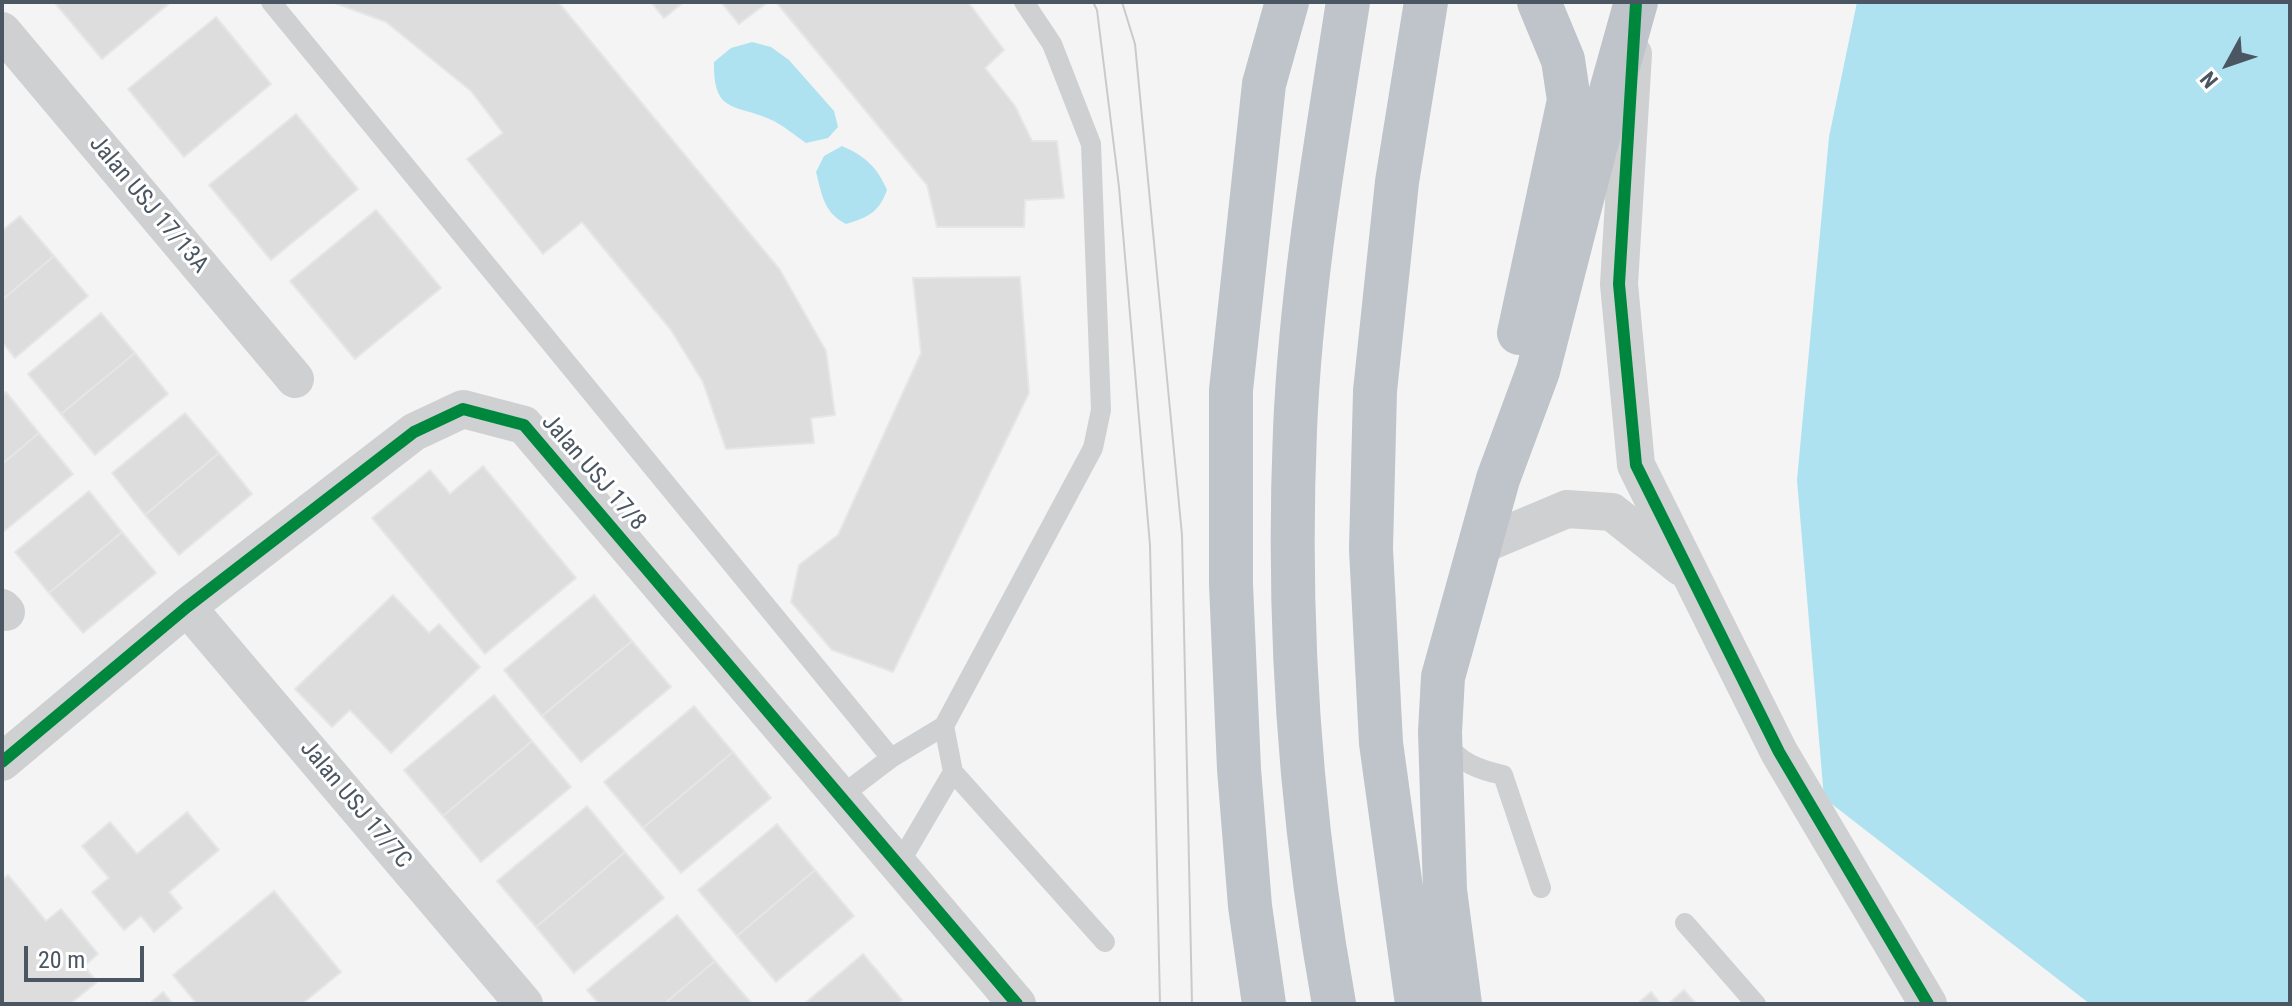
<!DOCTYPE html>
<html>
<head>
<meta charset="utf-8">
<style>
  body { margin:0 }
  #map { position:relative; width:2292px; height:1006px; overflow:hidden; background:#f4f4f4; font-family:"Roboto Condensed",sans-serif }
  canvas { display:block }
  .frame { position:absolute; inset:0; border:4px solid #4a5661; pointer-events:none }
  .north { position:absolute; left:2188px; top:24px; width:80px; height:80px; -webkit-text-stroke:6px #fff; paint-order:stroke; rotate:230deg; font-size:22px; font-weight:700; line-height:32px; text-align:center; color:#4a5661 }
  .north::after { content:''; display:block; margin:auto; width:28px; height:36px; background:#4a5661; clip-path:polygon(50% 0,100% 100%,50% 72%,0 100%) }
  .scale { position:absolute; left:24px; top:946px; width:120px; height:36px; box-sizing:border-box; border:4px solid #4a5661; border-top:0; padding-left:10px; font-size:24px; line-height:28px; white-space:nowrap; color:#4a5661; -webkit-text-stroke:6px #fff; paint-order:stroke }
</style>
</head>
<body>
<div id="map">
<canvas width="2292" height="1006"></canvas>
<div class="frame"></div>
<div class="north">N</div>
<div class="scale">20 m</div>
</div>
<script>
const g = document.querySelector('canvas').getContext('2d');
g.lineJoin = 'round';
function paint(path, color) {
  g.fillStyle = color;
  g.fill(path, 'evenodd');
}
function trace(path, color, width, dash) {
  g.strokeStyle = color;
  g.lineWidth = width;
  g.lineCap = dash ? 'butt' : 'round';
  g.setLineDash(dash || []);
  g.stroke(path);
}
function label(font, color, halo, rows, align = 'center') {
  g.font = font + ' "Roboto Condensed",sans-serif';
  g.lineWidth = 6;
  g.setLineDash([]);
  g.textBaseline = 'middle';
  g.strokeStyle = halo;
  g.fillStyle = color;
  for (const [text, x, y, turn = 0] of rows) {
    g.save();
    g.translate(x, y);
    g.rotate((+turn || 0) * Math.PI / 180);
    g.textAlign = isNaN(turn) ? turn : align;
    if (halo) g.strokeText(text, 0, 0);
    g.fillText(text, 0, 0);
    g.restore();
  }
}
const water = new Path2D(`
  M 1857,2 L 2290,2 L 2290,1004 L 2090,1004 L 1824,798 L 1797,480 L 1829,137 Z
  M 752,42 L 771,47 L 789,60 L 834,111 L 838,127 L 828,138 L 806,143 C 796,136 785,127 774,121 C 737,103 713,116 714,62 L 731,48 Z
  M 842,146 C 865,156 877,167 887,190 C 879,212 869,217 846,224 C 824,213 822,195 816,172 L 824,156 Z`);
const building = new Path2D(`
  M 54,2 L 171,2 L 102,59 Z
  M 332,2 L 559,3 L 780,270 L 826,351 L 835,415 L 811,418 L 814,443 L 726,449 L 703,382 L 671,330 L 582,222 L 543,254 L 467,159 L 503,133 L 471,91 L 386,22 Z
  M 651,2 L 684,2 L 664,18 Z
  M 721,2 L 768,2 L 739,24 Z
  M 776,2 L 968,2 L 1004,50 L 985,68 L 1015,106 L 1032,141 L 1057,141 L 1064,198 L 1025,200 L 1024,227 L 937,227 L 927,185 Z
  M 216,17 L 271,84 L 184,157 L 128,89 Z
  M 296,114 L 358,189 L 271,260 L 209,185 Z
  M 376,210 L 441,288 L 355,359 L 290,281 Z
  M 20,216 L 54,256 L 2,300 L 2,231 Z
  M 54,256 L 88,296 L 15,358 L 2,342 L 2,300 Z
  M 1020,277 L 1029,393 L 893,672 L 832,650 L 791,602 L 799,565 L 838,535 L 921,353 L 913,278 Z
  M 101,313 L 135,353 L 61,414 L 28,374 Z
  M 135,353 L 168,394 L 95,455 L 61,414 Z
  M 6,392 L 39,433 L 2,464 L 2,396 Z
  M 185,413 L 219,453 L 145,515 L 112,473 Z
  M 39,433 L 73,474 L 2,533 L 2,464 Z
  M 219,453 L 252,494 L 179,555 L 145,515 Z
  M 483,466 L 576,578 L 485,654 L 372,518 L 430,470 L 450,494 Z
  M 89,491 L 122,532 L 49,593 L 15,552 Z
  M 122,532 L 156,573 L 83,633 L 49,593 Z
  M 393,595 L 429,633 L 439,624 L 480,667 L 391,753 L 350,710 L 332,727 L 295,689 Z
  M 594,595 L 632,641 L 542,716 L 504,670 Z
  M 632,641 L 671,687 L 581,762 L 542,716 Z
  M 494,695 L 532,741 L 443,816 L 404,770 Z
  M 694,706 L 733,752 L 643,828 L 604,782 Z
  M 532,741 L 571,787 L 481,862 L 443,816 Z
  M 733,752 L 771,798 L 681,873 L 643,828 Z
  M 587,806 L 625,852 L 536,927 L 497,881 Z
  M 187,812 L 219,850 L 169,892 L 182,908 L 154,932 L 141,916 L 124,930 L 92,892 L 109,878 L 82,846 L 110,822 L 137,854 Z
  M 777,824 L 815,870 L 737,936 L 698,890 Z
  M 625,852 L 664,898 L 574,973 L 536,927 Z
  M 815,870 L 854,916 L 776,982 L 737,936 Z
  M 8,875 L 46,921 L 61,909 L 98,954 L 84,966 L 97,982 L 70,1004 L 2,1004 L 2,880 Z
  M 274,891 L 341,972 L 302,1004 L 197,1004 L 173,975 Z
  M 677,915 L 715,961 L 664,1004 L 599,1004 L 587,990 Z
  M 863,954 L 902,1000 L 897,1004 L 804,1004 Z
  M 715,961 L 752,1004 L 664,1004 Z
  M 1684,990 L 1696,1004 L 1668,1004 Z
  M 163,992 L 173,1004 L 149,1004 Z
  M 1651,992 L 1661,1004 L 1637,1004 Z`);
const service = new Path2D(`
  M 271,2 L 891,758
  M 1446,742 C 1459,763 1480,770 1503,775 L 1541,888
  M 953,772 L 1105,942
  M 841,796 L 891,758 L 944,726 L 1093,448 L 1101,410 L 1091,144 L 1052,44 L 1024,2
  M 899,864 L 953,772 L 944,726
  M 1685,923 L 1756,1004`);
const minor = new Path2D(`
  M 2,31 L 295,379
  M 1633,54 L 1619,284 L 1636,465 L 1779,752 L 1928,1004
  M 1479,546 L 1567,509 L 1612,512 L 1681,567
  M 187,607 L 524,1004
  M 2,608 L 6,612
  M 2,762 L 187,607 L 414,432 L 463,409 L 524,425 L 1017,1004`);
const motorway = new Path2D(`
  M 1519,333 L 1569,100 L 1563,60 L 1539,2
  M 1264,1004 L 1250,906 L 1239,769 L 1231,584 L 1231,390 L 1264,84 L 1287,2
  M 1334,1004 C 1300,815 1287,621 1295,430 C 1301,286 1326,143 1348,2
  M 1417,1004 L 1381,743 L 1371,549 L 1375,391 L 1397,182 L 1426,2
  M 1460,1004 L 1445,890 L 1440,732 L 1443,677 L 1498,479 L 1538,371 L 1595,148 L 1636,2`);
const tram = new Path2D(`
  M 1093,2 L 1097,10 L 1119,187 L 1150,545 L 1160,1004
  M 1122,2 L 1135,44 L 1182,535 L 1192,1004`);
const cycleway = new Path2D(`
  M 1636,3 L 1619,284 L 1636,465 L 1779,752 L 1928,1004
  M 2,762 L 187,607 L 414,432 L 463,409 L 524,425 L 1017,1004`);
const streetNames = [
  ["Jalan USJ 17/13A",148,205,50],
  ["Jalan USJ 17/8",593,473,49],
  ["Jalan USJ 17/7C",355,805,50]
];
paint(water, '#aee2f0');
paint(building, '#ddddde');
trace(building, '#e5e6e7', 2);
trace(service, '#ced0d2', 20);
trace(minor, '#ced0d2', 38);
trace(motorway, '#bec4c9', 44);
trace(tram, '#c9cacc', 2);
trace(cycleway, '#00873e', 12);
label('24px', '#4a5661', '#fff', streetNames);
</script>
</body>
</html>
